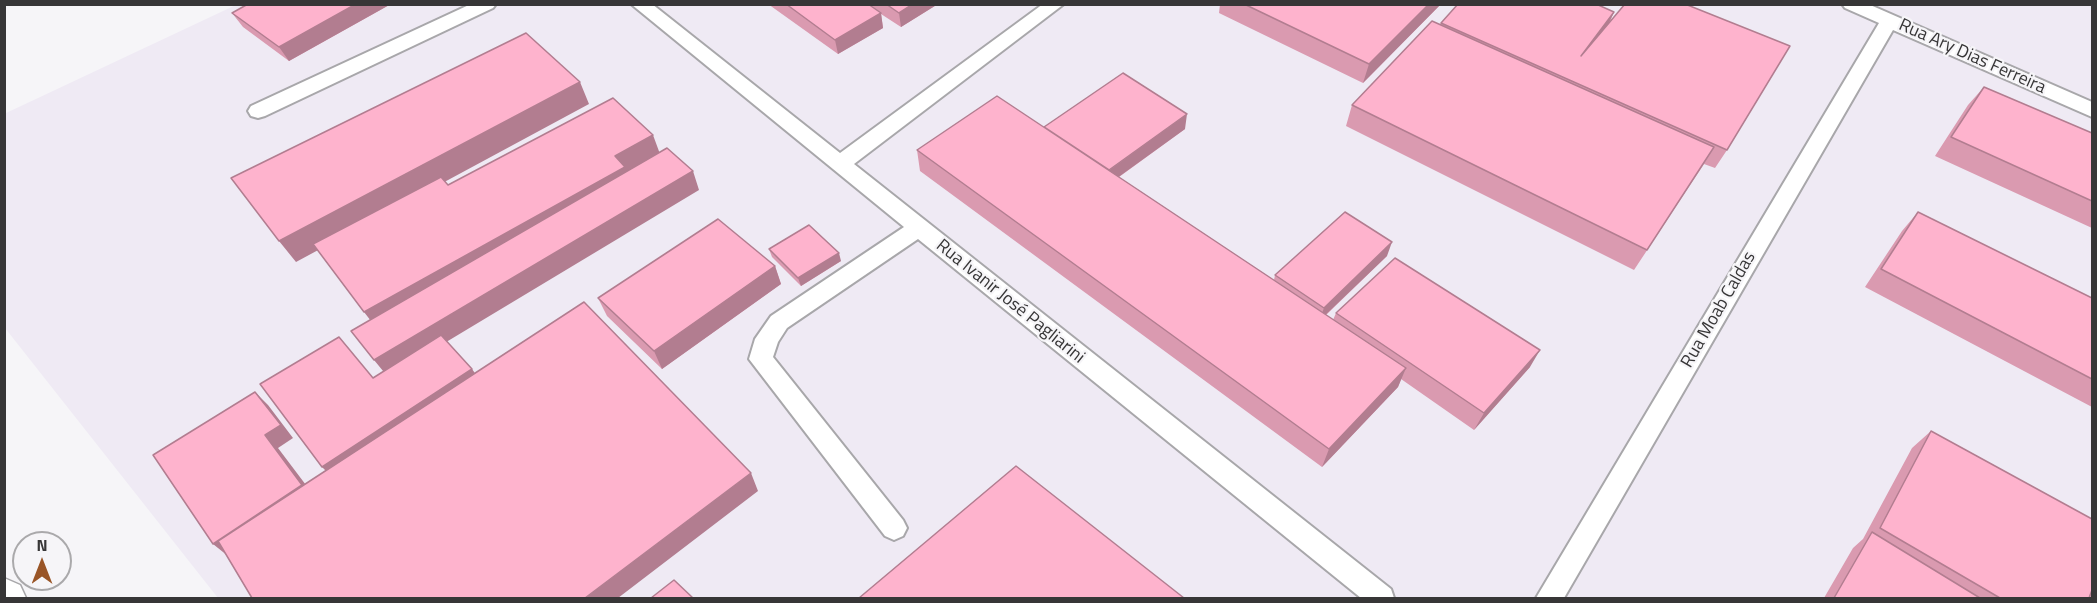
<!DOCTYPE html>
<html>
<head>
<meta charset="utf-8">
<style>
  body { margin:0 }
  #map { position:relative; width:2097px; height:603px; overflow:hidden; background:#f6f5f8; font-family:"Titillium Web",sans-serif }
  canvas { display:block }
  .frame { position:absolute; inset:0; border:6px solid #373637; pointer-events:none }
  .north { position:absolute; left:12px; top:531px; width:60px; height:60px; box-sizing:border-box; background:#f6f5f8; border:2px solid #aaa9ab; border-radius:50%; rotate:0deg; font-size:16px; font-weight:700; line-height:24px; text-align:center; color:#373637 }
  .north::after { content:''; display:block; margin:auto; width:21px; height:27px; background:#995527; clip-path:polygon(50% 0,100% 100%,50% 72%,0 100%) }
</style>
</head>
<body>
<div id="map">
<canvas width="2097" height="603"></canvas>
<div class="frame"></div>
<div class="north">N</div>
</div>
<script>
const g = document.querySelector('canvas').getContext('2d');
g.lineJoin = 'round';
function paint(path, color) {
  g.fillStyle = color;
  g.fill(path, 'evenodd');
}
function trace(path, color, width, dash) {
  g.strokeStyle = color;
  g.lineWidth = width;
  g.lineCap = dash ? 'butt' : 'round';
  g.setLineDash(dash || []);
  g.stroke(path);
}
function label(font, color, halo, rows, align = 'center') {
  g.font = font + ' "Titillium Web",sans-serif';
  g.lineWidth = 4.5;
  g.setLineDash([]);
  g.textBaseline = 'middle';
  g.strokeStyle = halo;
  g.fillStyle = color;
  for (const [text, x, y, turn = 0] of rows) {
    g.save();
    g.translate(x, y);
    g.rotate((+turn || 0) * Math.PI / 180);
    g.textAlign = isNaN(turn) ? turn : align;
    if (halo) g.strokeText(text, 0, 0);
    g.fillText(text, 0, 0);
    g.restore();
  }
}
const built = new Path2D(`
  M 238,4 L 2092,5 L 2092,598 L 218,598 L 5,328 L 4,114 Z`);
const service = new Path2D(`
  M 471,4 L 496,4 L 493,8 L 265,116 L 258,118 L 251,116 L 248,111 L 251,106 Z
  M 631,4 L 652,4 L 840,153 L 1043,4 L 1064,4 L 854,164 L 1391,589 L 1394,598 L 1361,598 L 918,239 L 787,328 L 778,342 L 773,357 L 903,520 L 907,528 L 903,536 L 894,540 L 885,536 L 749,359 L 755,339 L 771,316 L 904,227 Z
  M 1842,4 L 1868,4 L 2092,102 L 2092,117 L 1893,30 L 1564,598 L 1536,598 L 1879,23 L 1845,8 Z`);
const tertiary = new Path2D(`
  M 4,578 L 20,585 L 26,598 L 4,598 Z`);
const wall = new Path2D(`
  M 248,4 L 391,4 L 289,61 L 243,27 L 232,13 Z
  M 768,4 L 938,4 L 901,27 L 881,14 L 883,28 L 838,54 Z
  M 1220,4 L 1441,4 L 1363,83 L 1219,13 Z
  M 1614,12 L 1609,24 L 1727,150 L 1715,168 L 1704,164 L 1634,270 L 1346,126 L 1352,105 L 1440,25 L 1441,23 Z
  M 1984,87 L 2092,133 L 2092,228 L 1935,156 L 1968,105 Z
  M 1044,127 L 1185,129 L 1119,177 L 1274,280 L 1275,275 L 1387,256 L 1326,315 L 1333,320 L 1336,313 L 1530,367 L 1474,430 L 1401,379 L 1398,387 L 1322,467 L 920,171 L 917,150 Z
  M 1918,212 L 2092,298 L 2092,407 L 1865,287 L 1902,231 Z
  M 769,249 L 841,261 L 801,286 L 772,257 Z
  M 775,266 L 781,284 L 662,369 L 607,316 L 598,298 Z
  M 1931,431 L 2092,519 L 2092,598 L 1824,598 L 1853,548 L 1863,539 L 1912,448 Z`);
const shadedWall = new Path2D(`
  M 356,4 L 391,4 L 289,61 L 279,47 Z
  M 913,4 L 938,4 L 901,27 L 899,13 Z
  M 1429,4 L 1441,4 L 1363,83 L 1369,64 Z
  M 1614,12 L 1605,31 L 1581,56 Z
  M 881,13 L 883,28 L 838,54 L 835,40 Z
  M 580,82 L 589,104 L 296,262 L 279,241 Z
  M 1187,114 L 1185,129 L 1106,186 L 1107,172 Z
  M 653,135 L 660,154 L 378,330 L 364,312 L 615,156 Z
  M 693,171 L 699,190 L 388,377 L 374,360 Z
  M 1392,242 L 1387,256 L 1319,321 L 1324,308 Z
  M 839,253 L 841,261 L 801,286 L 798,278 Z
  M 775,266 L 781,284 L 662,369 L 654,351 Z
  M 1540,350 L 1530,367 L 1474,430 L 1484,413 Z
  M 1406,368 L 1398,387 L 1322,467 L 1329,449 Z
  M 472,369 L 484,386 L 338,483 L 322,467 Z
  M 255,392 L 268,405 L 293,438 L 278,448 L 315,497 L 228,556 L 213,544 L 265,435 Z
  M 751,473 L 758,491 L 618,598 L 585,598 Z`);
const building = new Path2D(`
  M 248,4 L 356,4 L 279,47 L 232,13 Z
  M 786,4 L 868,4 L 881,13 L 835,40 Z
  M 886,4 L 913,4 L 899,13 Z
  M 1244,4 L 1429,4 L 1369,64 Z
  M 1458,4 L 1596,4 L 1614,12 L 1581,56 L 1625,4 L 1685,4 L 1790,46 L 1727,150 L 1441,23 Z
  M 1432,21 L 1714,147 L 1647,250 L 1352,105 Z
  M 526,33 L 580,82 L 279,241 L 231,178 Z
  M 1123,73 L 1187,114 L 1109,170 L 1044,127 Z
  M 1984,87 L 2092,133 L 2092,201 L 1951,137 Z
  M 997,96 L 1406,368 L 1329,449 L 917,150 Z
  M 613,98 L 653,135 L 615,156 L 625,167 L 364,312 L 313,244 L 441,177 L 448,185 Z
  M 667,148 L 693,171 L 374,360 L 351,331 Z
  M 1345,212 L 1392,242 L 1324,308 L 1275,275 Z
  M 1918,212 L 2092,298 L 2092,379 L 1881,269 Z
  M 718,219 L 775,266 L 654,351 L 598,298 Z
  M 809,225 L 839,253 L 798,278 L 769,249 Z
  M 1395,258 L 1540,350 L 1484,413 L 1336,313 Z
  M 584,302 L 751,473 L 585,598 L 252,598 L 218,541 Z
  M 441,335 L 472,369 L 322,467 L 260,384 L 339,337 L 373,378 Z
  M 255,392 L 281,425 L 265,435 L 302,485 L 213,544 L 153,455 Z
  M 1931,431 L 2092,519 L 2092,590 L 2089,598 L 2000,598 L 1880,528 Z
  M 1016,466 L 1184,598 L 859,598 Z
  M 1872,532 L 1980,598 L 1834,598 Z
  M 674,580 L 693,598 L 651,598 Z`);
const streetNames = [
  ["Rua Ary Dias Ferreira",1972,57,24],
  ["Rua Ivanir José Pagliarini",1010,302,39],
  ["Rua Moab Caldas",1719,310,-60]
];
paint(built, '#efeaf4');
trace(service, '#a8a7aa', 4);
trace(tertiary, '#a8a7aa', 3);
paint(service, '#fff');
paint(tertiary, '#fff');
paint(wall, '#da9ab0');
paint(shadedWall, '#b27d90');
paint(building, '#feb3cd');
trace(building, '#b27d90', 1.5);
label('18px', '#373637', '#f6f5f8', streetNames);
</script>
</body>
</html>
